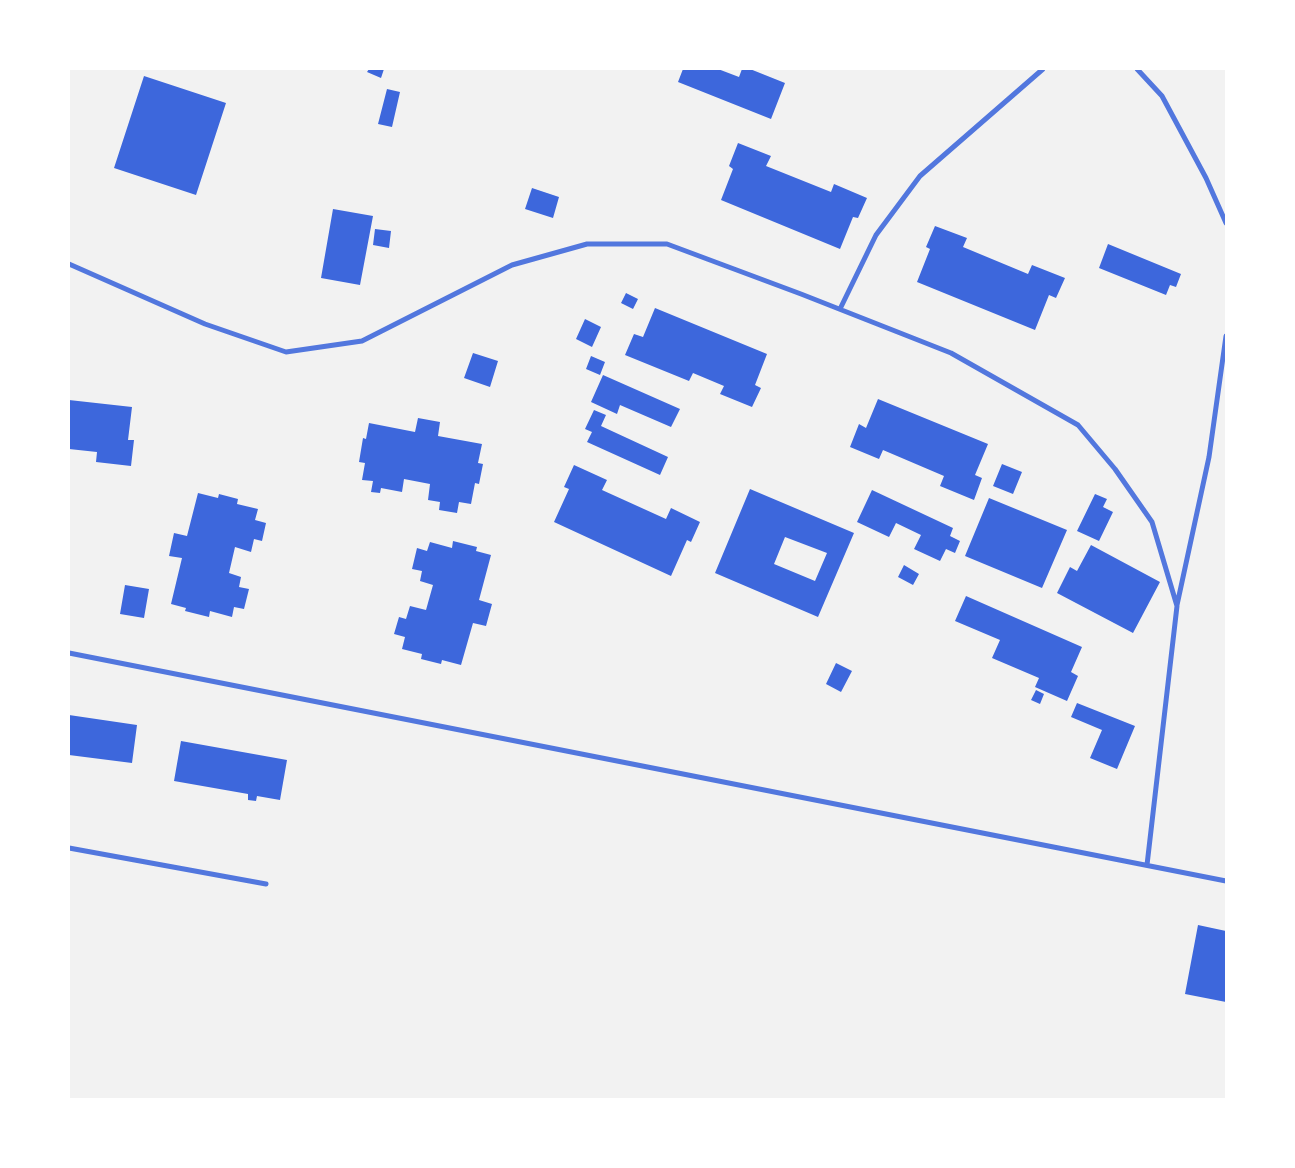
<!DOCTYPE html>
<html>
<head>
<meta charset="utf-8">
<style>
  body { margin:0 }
  #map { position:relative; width:1295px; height:1168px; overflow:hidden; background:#f2f2f2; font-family:Manrope,sans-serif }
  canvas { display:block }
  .frame { position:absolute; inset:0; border:70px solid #fff; pointer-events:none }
</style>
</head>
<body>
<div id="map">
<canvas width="1295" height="1168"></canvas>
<div class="frame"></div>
</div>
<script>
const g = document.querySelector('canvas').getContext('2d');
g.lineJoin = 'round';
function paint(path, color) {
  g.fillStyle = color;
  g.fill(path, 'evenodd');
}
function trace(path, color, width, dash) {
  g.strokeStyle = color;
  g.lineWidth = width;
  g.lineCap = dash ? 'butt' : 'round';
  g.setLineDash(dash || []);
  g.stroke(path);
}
const building = new Path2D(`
  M 369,69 L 384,69 L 381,78 L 367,72 Z
  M 683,69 L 718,69 L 739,77 L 742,69 L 750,69 L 785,83 L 771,119 L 678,82 Z
  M 144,76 L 226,103 L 196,195 L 114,168 Z
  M 387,89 L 400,92 L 392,127 L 378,124 Z
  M 738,143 L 771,156 L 766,166 L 831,192 L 834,184 L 867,198 L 858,218 L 853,217 L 840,249 L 721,200 L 733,169 L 729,166 Z
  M 532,188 L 559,197 L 553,218 L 525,209 Z
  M 333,209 L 373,216 L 360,285 L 321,278 Z
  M 935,226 L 967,238 L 963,247 L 1028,274 L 1032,265 L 1065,278 L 1056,298 L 1049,295 L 1035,330 L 917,282 L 930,249 L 926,247 Z
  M 375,229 L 391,231 L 389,248 L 373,245 Z
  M 1108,244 L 1181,274 L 1176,287 L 1170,285 L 1166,295 L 1099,268 Z
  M 626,293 L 638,299 L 633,309 L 621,303 Z
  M 655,308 L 767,354 L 755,385 L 761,388 L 752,407 L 720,394 L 724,386 L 693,373 L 689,381 L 625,355 L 634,334 L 643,337 Z
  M 585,319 L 601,327 L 592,347 L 576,339 Z
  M 473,353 L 498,361 L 490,387 L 464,378 Z
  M 591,356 L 605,362 L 600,375 L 586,369 Z
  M 603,375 L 680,409 L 671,427 L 620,405 L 617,414 L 591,402 Z
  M 878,399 L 988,444 L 975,475 L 982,478 L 974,500 L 940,486 L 944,476 L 883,450 L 879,459 L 850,447 L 859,424 L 866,428 Z
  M 69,400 L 132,407 L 128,440 L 134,440 L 131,466 L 96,462 L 97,452 L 69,449 Z
  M 594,410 L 606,415 L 601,426 L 668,457 L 660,475 L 587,442 L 592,432 L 585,429 Z
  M 418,418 L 440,422 L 438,436 L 482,444 L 478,463 L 483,464 L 479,484 L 475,483 L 471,504 L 459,502 L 457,513 L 439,510 L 440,502 L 428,500 L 430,484 L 404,479 L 402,492 L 381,488 L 380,493 L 371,492 L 373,481 L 362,480 L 365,463 L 359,462 L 363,438 L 366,439 L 369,423 L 415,432 Z
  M 1002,464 L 1022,472 L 1013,494 L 993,486 Z
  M 574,465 L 607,480 L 602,490 L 666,519 L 671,508 L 700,522 L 691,542 L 687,540 L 671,576 L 554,522 L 569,489 L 564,487 Z
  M 750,489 L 854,533 L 818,617 L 715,573 ZM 785,537 L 827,553 L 815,581 L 774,564 Z
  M 872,490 L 953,528 L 950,536 L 960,541 L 955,553 L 946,549 L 940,561 L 914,549 L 921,535 L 896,523 L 889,537 L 857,522 Z
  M 198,493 L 218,498 L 219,494 L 238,499 L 237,504 L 258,509 L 255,520 L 266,523 L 262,541 L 254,539 L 251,552 L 235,547 L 229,573 L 241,577 L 239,587 L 249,589 L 244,609 L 234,607 L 232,617 L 210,611 L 209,617 L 185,611 L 186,608 L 171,604 L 182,558 L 169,556 L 174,533 L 187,536 Z
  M 1095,494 L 1107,499 L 1103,507 L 1113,512 L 1099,541 L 1077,531 Z
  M 989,498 L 1067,530 L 1042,588 L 965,556 Z
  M 453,541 L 477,547 L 476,551 L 491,555 L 479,600 L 492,604 L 486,626 L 473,623 L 461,665 L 442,660 L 441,664 L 421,659 L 422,654 L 402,649 L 405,637 L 394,634 L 399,617 L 406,619 L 410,606 L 426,610 L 433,585 L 420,581 L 422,571 L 412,569 L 417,548 L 427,551 L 430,542 L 452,548 Z
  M 1091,545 L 1160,582 L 1133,633 L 1057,593 L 1070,567 L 1077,571 Z
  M 904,565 L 919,574 L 913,585 L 898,577 Z
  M 125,585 L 149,589 L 144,618 L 120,614 Z
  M 966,596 L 1082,647 L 1071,672 L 1078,676 L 1067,701 L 1035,687 L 1039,678 L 992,658 L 1000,640 L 955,621 Z
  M 836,663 L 852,671 L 841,692 L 826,684 Z
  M 1036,690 L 1044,694 L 1040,704 L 1031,700 Z
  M 1077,703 L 1135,726 L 1117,769 L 1090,758 L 1102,730 L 1071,717 Z
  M 69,715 L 137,725 L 132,763 L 69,755 Z
  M 181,741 L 287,760 L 280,800 L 257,796 L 256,801 L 248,800 L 248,794 L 174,781 Z
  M 1198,925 L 1226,931 L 1226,1002 L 1185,994 Z`);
const minor = new Path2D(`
  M 1137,69 L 1162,96 L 1206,178 L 1226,223
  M 69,264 L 205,324 L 286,352 L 362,341 L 512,265 L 587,244 L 667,244 L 801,294 L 951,353 L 1078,425 L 1115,469 L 1152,522 L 1177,606 L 1147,865
  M 840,309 L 876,235 L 920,176 L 1043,69
  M 1177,605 L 1209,457 L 1226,336
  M 69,653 L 1226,881
  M 69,848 L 266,884`);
paint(building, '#3d67dc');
trace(minor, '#5277de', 5);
</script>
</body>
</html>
